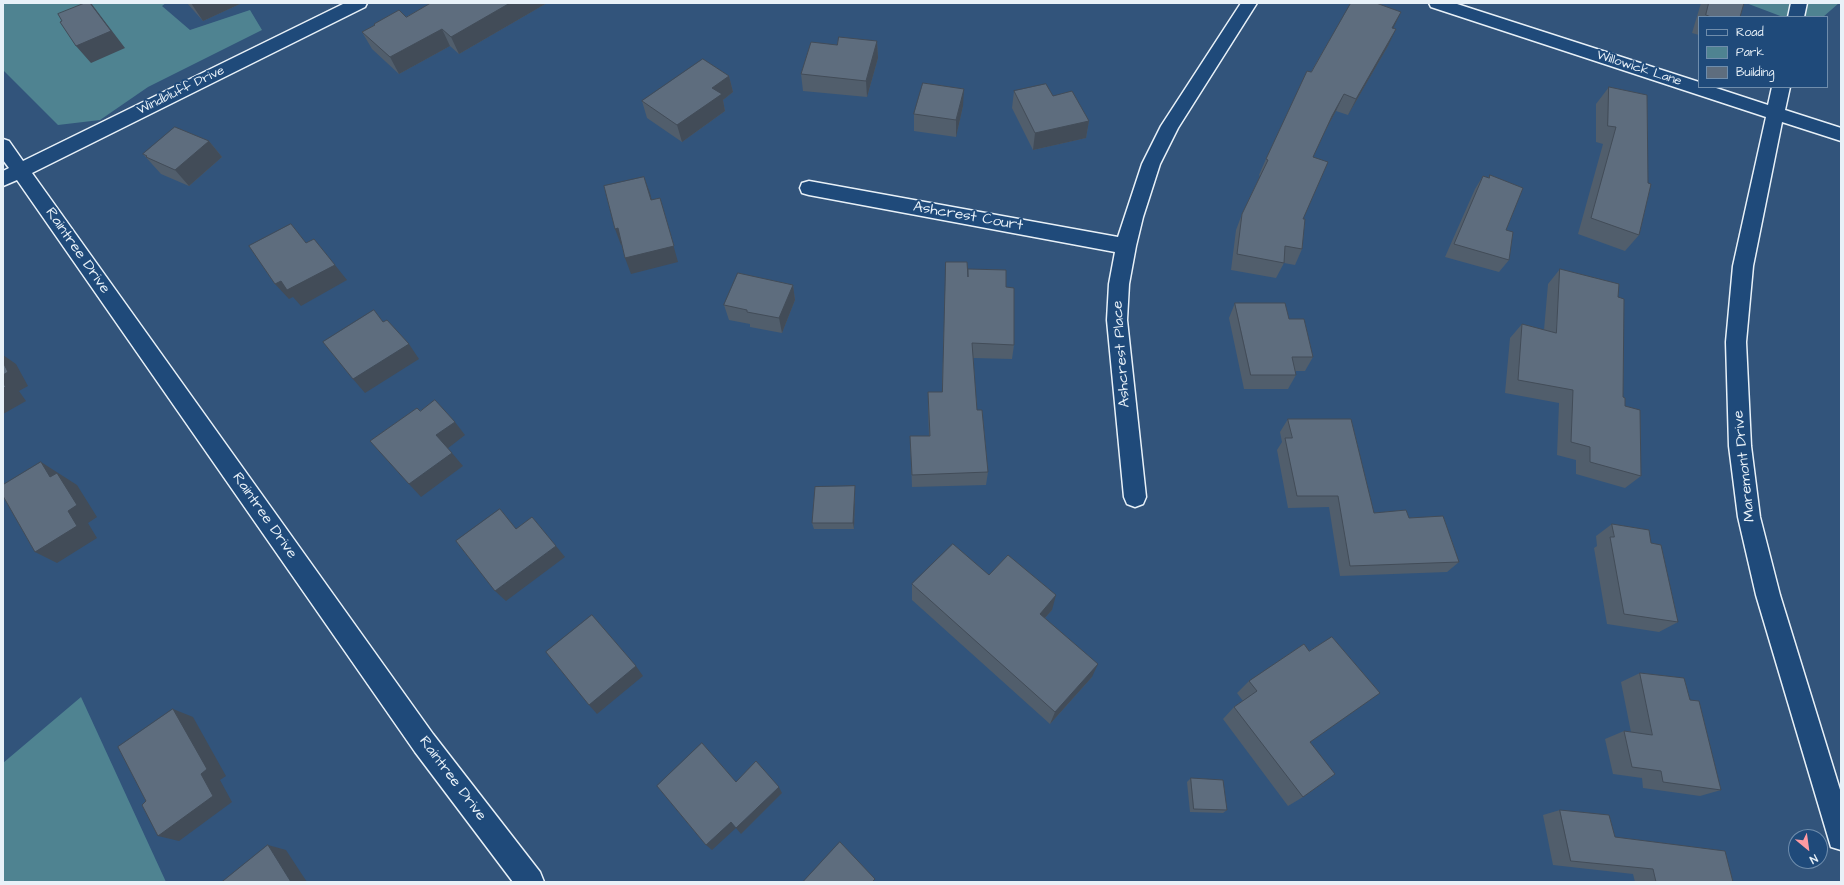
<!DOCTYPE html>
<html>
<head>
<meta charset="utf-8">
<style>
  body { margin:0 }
  #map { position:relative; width:1844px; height:885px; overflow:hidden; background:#32547b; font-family:"Architects Daughter",sans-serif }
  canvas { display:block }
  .frame { position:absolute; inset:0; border:4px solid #e8f1f8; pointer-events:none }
  .legend { position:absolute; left:1698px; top:16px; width:130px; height:72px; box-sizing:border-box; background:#1f4a7a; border:1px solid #6f8dac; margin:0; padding:5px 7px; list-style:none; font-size:12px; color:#e8f1f8 }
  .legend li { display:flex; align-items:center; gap:8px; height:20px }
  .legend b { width:20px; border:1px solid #6f8dac }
  .north { position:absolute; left:1788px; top:829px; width:40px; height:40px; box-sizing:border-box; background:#1f4a7a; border:1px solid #6f8dac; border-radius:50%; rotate:151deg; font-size:11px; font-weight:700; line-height:16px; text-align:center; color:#e8f1f8 }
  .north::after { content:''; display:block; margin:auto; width:14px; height:18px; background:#ff9aa2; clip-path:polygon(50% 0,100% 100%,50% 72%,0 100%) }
</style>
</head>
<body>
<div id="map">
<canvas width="1844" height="885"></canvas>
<div class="frame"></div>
<ul class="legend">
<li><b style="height:5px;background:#1f4a7a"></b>Road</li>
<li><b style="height:11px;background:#4f8391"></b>Park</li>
<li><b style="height:11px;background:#5e6d7e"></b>Building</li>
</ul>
<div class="north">N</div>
</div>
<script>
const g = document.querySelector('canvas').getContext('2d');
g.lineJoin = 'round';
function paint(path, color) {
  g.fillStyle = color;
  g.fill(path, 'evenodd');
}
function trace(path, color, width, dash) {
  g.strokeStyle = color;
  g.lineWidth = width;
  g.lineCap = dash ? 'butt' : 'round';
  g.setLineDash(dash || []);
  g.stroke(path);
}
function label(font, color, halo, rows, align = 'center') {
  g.font = font + ' "Architects Daughter",sans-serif';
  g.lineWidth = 4;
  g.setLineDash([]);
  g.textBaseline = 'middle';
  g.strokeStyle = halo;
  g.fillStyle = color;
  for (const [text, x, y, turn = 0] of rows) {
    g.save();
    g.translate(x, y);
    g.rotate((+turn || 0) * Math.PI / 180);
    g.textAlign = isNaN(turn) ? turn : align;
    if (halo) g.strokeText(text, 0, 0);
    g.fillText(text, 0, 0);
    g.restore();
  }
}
const green = new Path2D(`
  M 3,3 L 166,3 L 162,6 L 190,30 L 250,10 L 262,30 L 148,87 L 100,120 L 58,125 L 3,70 Z
  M 1746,3 L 1839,3 L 1823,17 L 1783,17 Z
  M 81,697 L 166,882 L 3,882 L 3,763 Z`);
const minor = new Path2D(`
  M 345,3 L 367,3 L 365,7 L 32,173 L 433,734 L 540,872 L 544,882 L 513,882 L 415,752 L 17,180 L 3,186 L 3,171 L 9,168 L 3,160 L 3,139 L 9,141 L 23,161 Z
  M 1241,3 L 1257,3 L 1178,128 L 1160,164 L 1143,217 L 1136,246 L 1129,284 L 1127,320 L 1146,497 L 1143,504 L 1135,507 L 1127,504 L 1124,497 L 1107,320 L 1109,284 L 1115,252 L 809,195 L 802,193 L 800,188 L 802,183 L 809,181 L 1118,237 L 1142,164 L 1161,126 Z
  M 1429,3 L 1454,3 L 1699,82 L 1699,87 L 1713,87 L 1768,105 L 1772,87 L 1790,87 L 1785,110 L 1841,128 L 1841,141 L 1782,122 L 1753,266 L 1746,342 L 1751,446 L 1760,517 L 1780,595 L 1841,793 L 1841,850 L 1831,847 L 1828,837 L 1756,595 L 1738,517 L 1729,446 L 1726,342 L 1733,266 L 1766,117 L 1431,7 Z
  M 1791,3 L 1807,3 L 1804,17 L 1788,17 Z`);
const wall = new Path2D(`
  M 187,3 L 242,3 L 203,21 Z
  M 547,3 L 459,54 L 450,46 L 399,74 L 372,49 L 362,32 L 375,25 L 374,24 L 406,17 Z
  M 1701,3 L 1744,3 L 1740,17 L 1699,17 L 1699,35 L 1692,33 Z
  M 1394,28 L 1388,46 L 1348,115 L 1336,111 L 1324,133 L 1313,157 L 1303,219 L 1302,249 L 1295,265 L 1284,263 L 1276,278 L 1231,270 L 1236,230 L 1242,214 L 1260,176 L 1259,175 L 1266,159 L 1311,72 Z
  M 877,41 L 878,58 L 867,97 L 803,91 L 801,74 L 837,45 Z
  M 729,76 L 733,92 L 723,100 L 725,111 L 682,142 L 647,118 L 642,101 Z
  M 1609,87 L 1639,235 L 1625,251 L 1578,234 L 1603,144 L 1596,142 L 1596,104 Z
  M 1014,91 L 1053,96 L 1089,121 L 1086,138 L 1033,150 L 1012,108 Z
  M 963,106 L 956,137 L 914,131 L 914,114 Z
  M 209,141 L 222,157 L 189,186 L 161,174 L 143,154 Z
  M 1490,175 L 1506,230 L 1509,260 L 1499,272 L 1445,257 L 1475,189 L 1483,176 L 1488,178 Z
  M 1560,269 L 1618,297 L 1623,397 L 1641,476 L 1625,488 L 1576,474 L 1576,460 L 1557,455 L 1559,403 L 1505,393 L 1510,338 L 1522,324 L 1544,330 L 1548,284 Z
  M 968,275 L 1006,287 L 1014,345 L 1012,359 L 973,358 L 977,410 L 988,472 L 986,485 L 912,487 L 910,436 L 929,436 L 928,406 L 928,392 L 942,392 Z
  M 793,285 L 795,300 L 782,333 L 750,327 L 750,324 L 729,320 L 724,305 Z
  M 1235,303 L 1289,319 L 1313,357 L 1305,371 L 1295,371 L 1296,375 L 1288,389 L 1244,389 L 1229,318 Z
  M 1288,419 L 1374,513 L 1409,518 L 1459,562 L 1447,572 L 1340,576 L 1329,507 L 1288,508 L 1277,450 L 1282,442 L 1280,432 Z
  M 855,486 L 855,493 L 854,529 L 814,529 L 812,523 Z
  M 1612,524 L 1651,543 L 1678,622 L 1659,632 L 1607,624 L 1594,548 L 1597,546 L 1596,536 Z
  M 989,575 L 1052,610 L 1045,618 L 1092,677 L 1050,724 L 912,600 L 912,584 Z
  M 1640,673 L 1690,700 L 1721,790 L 1700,796 L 1643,788 L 1642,778 L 1613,774 L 1605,739 L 1624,731 L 1631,732 L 1621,682 Z
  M 1249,681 L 1310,742 L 1303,797 L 1288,806 L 1223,719 L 1234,707 L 1243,701 L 1237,693 Z
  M 1191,778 L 1227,810 L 1223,813 L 1190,812 L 1187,782 Z
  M 1560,810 L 1615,837 L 1733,882 L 1736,882 L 1635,882 L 1633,874 L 1553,865 L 1543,815 Z`);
const shadedWall = new Path2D(`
  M 91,3 L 103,19 L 125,48 L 91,63 L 76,46 Z
  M 191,3 L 242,3 L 203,21 Z
  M 510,3 L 547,3 L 459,54 L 451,37 Z
  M 1401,12 L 1393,29 L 1392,28 Z
  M 442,29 L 450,46 L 399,74 L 390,57 Z
  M 1396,29 L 1388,46 L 1348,115 L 1356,99 Z
  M 877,41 L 878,58 L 867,97 L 866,81 Z
  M 729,76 L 733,92 L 723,100 L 725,111 L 682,142 L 677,125 L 712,88 Z
  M 964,89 L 963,106 L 956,137 L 956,120 Z
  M 1344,94 L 1336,111 L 1324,133 L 1332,116 Z
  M 1089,121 L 1086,138 L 1033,150 L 1035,133 Z
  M 209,141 L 222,157 L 189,186 L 175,170 Z
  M 644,177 L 650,193 L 656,216 L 651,200 Z
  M 660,198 L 678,262 L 631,274 L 625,258 Z
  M 618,228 L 624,244 L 621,245 L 615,229 Z
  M 335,265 L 347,280 L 301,306 L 293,297 L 289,299 L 275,284 L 281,281 Z
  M 793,285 L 795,300 L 782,333 L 779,318 Z
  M 409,344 L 419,359 L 365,393 L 353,379 Z
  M 3,355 L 16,364 L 28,386 L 19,391 L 26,401 L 3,414 Z
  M 455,422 L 465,435 L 447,449 L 436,435 Z
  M 452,453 L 463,466 L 421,497 L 409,484 Z
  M 41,462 L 77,485 L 97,517 L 88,523 L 97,538 L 57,563 L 35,552 L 50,477 Z
  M 855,486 L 855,493 L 854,529 L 853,523 Z
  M 556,546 L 565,557 L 506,601 L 495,591 Z
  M 1056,595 L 1052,610 L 1036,628 L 1040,614 Z
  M 1098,664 L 1092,677 L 1050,724 L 1055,712 Z
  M 636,666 L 643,676 L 597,714 L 589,705 Z
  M 173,709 L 193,717 L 226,776 L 220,780 L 232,802 L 179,841 L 158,836 L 201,774 Z
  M 779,787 L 782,793 L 741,834 L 736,828 Z
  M 731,822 L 736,828 L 712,850 L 706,845 Z
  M 268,845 L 286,850 L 307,882 L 291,882 Z`);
const building = new Path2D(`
  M 85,3 L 90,3 L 111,31 L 76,46 L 60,22 L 62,21 L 58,14 Z
  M 431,3 L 510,3 L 451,37 L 442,29 L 390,57 L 362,32 L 375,25 L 374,24 L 399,10 L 406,17 Z
  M 1351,3 L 1376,3 L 1401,12 L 1392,28 L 1396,29 L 1356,99 L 1344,94 L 1332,116 L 1313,157 L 1328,162 L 1303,219 L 1305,219 L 1302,249 L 1285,246 L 1284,263 L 1237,254 L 1242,214 L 1268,160 L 1266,159 L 1307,71 L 1311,72 Z
  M 1709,3 L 1744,3 L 1740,17 L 1711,17 L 1706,15 Z
  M 839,37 L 877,41 L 866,81 L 801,74 L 811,42 L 837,45 Z
  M 703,59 L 729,76 L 712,88 L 722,94 L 677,125 L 642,101 Z
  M 923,83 L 964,89 L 956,120 L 914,114 Z
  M 1046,84 L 1053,96 L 1072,91 L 1089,121 L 1035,133 L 1014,91 Z
  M 1609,87 L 1647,95 L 1648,183 L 1651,184 L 1639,235 L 1591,218 L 1616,127 L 1608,126 Z
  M 175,127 L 209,141 L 175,170 L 146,157 L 147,156 L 143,154 Z
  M 1490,175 L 1523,188 L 1506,230 L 1513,232 L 1509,260 L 1454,244 L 1483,176 L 1489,178 Z
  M 644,177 L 651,200 L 660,198 L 674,246 L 625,258 L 618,228 L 615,229 L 604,186 Z
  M 291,224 L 306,243 L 314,239 L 335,265 L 287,290 L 281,281 L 275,284 L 249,246 Z
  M 946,262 L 967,262 L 968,277 L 968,269 L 1006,270 L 1006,287 L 1014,288 L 1014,345 L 972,343 L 977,410 L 982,410 L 988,472 L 912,475 L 910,436 L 930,436 L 928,392 L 942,392 Z
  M 1560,269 L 1619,284 L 1618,297 L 1624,299 L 1623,397 L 1625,398 L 1625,406 L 1640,410 L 1641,476 L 1590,462 L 1590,447 L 1571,442 L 1573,390 L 1518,380 L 1522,324 L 1556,333 Z
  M 738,273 L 793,285 L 779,318 L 747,312 L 747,310 L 724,305 Z
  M 1235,303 L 1285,303 L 1289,319 L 1304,319 L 1313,357 L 1292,357 L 1296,375 L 1251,375 Z
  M 374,310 L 383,322 L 387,320 L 409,344 L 353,379 L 323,342 Z
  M 3,362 L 8,372 L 3,375 Z
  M 3,383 L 6,387 L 3,388 Z
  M 435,400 L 455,422 L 436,435 L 452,453 L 409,484 L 370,441 L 417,408 L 420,411 Z
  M 1288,419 L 1351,419 L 1374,513 L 1406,510 L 1409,518 L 1443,516 L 1459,562 L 1350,566 L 1338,496 L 1297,496 L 1285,438 L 1292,438 Z
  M 41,462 L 50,477 L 57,473 L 77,505 L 68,511 L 77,526 L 35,552 L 3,496 L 3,485 Z
  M 855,486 L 853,523 L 812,523 L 815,487 Z
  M 500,509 L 516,529 L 532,517 L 556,546 L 495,591 L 456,541 Z
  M 1612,524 L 1649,530 L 1651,543 L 1661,545 L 1678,622 L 1624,614 L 1610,537 L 1614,537 Z
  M 953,544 L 989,575 L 1008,555 L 1056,595 L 1040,614 L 1098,664 L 1055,712 L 912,584 Z
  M 592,615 L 636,666 L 589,705 L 546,652 Z
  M 1332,637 L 1380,693 L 1310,742 L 1335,774 L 1303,797 L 1234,707 L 1257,691 L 1249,681 L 1304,644 L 1309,651 Z
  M 1640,673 L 1684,678 L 1690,700 L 1699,701 L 1721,790 L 1663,782 L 1661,771 L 1632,767 L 1624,731 L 1652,735 Z
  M 173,709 L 207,769 L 201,774 L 213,796 L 158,836 L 142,805 L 146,801 L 118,747 Z
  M 702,743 L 736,782 L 756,761 L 779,787 L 736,828 L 731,822 L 706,845 L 657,786 Z
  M 1191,778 L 1223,780 L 1227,810 L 1194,809 Z
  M 1560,810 L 1609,815 L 1615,837 L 1725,851 L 1733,882 L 1736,882 L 1656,882 L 1653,869 L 1571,861 Z
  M 840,842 L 875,879 L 872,882 L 803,882 Z
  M 268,845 L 291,882 L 222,882 Z`);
const farStreetnames = [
  ["Willowick Lane",1639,69,18],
  ["Windbluff Drive",181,91,-26]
];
const streetNames = [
  ["Ashcrest Court",968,217,10],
  ["Raintree Drive",77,251,55],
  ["Ashcrest Place",1122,354,-94],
  ["Maremont Drive",1745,466,-96],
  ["Raintree Drive",264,516,55],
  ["Raintree Drive",452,779,53]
];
paint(green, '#4f8391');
trace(minor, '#e8f1f8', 3);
paint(minor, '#1f4a7a');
paint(wall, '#515e6c');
paint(shadedWall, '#424c58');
paint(building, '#5e6d7e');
trace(building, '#424c58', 1);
label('13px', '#e8f1f8', '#1f4a7a', farStreetnames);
label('15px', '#e8f1f8', '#1f4a7a', streetNames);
</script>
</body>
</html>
